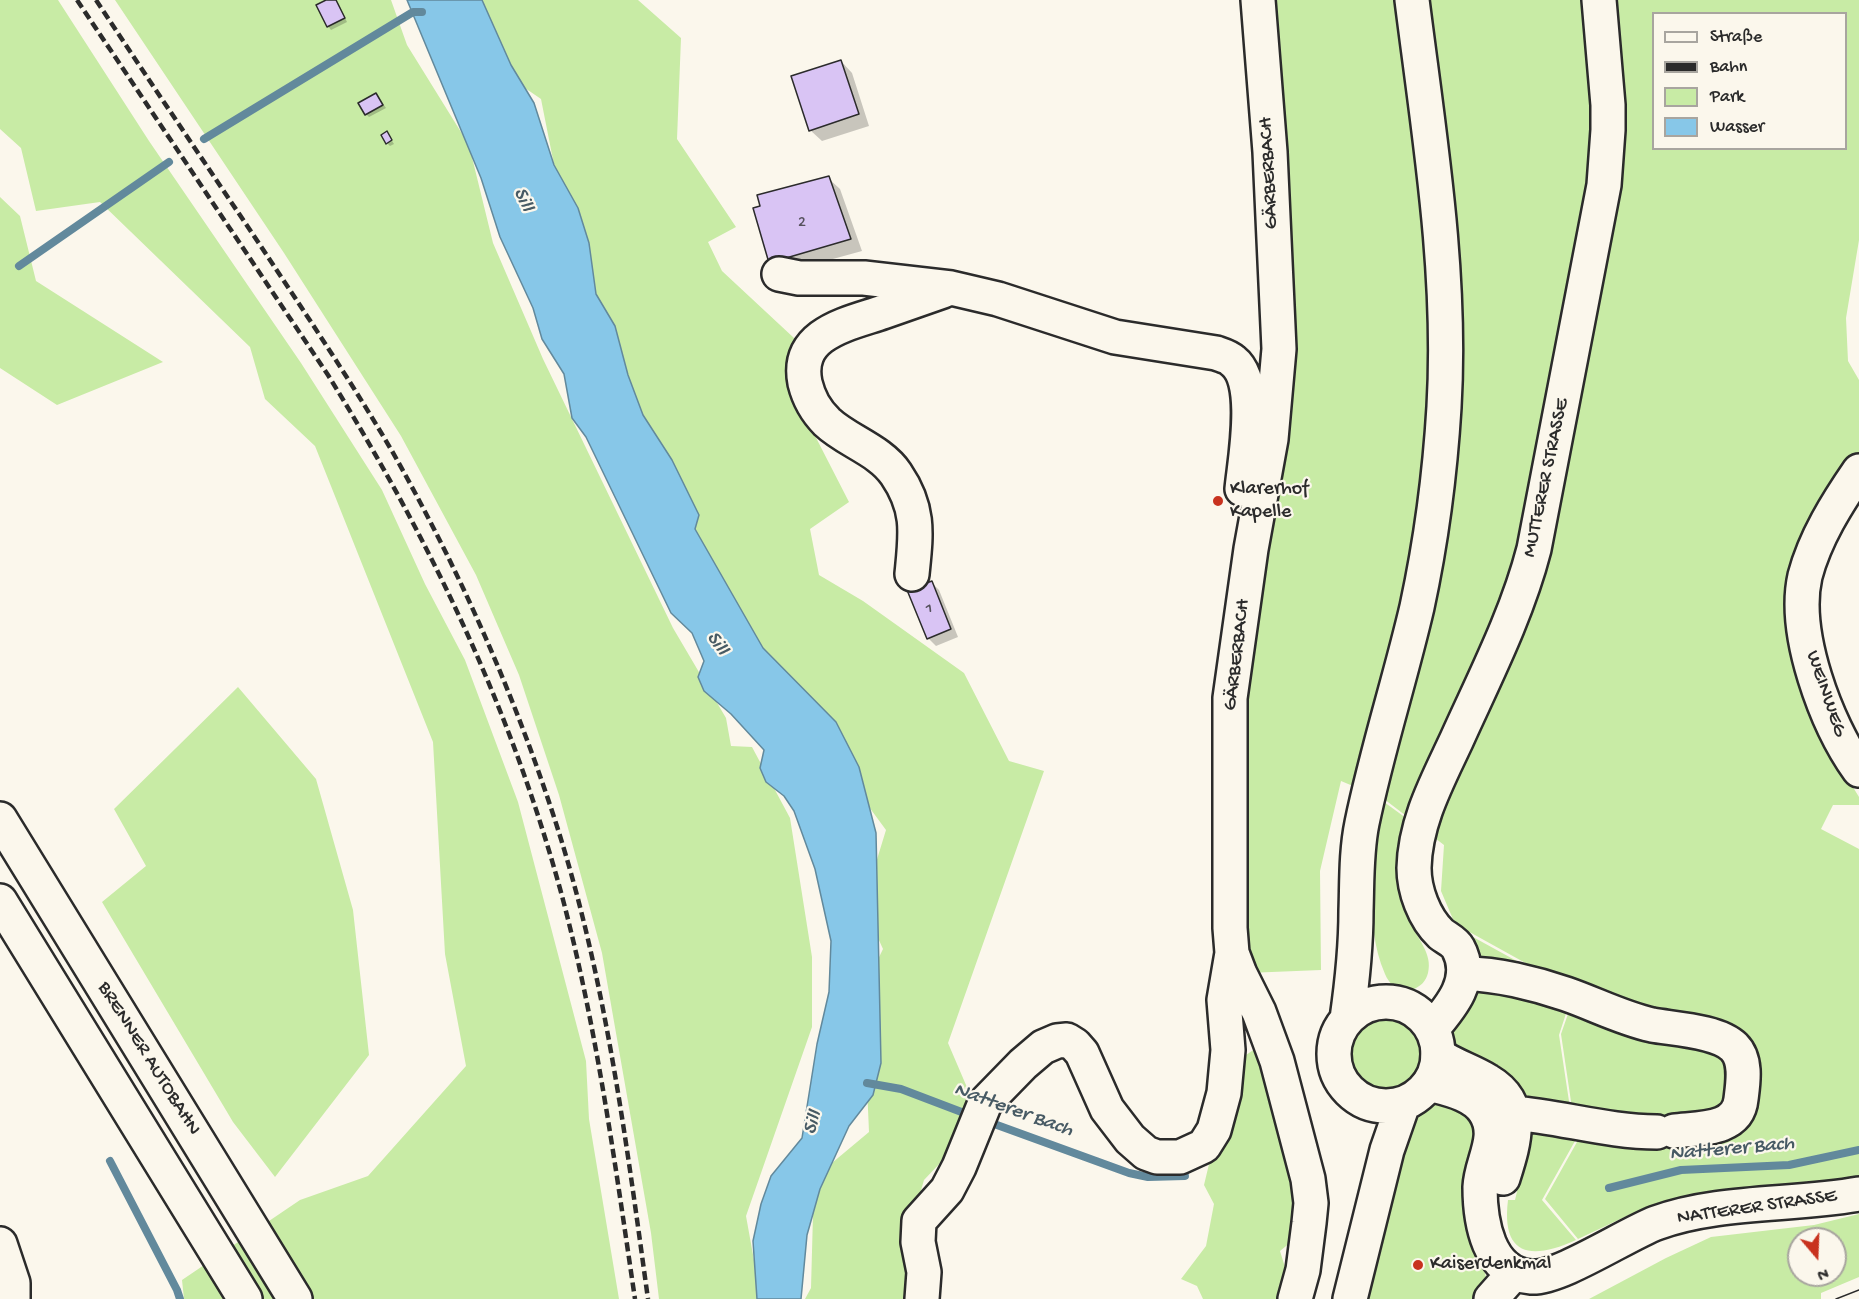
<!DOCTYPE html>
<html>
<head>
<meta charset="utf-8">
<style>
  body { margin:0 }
  #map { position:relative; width:1859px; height:1299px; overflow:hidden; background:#fbf7ec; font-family:"Gochi Hand",sans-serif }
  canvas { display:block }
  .legend { position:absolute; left:1652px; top:12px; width:195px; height:138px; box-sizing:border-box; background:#fbf7ec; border:2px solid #a8a59f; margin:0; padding:8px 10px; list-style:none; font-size:18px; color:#2b2b2b }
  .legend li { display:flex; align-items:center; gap:12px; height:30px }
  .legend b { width:30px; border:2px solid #a8a59f }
  .north { position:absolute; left:1787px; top:1227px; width:60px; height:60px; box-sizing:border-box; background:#fbf7ec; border:2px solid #a8a59f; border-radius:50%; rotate:161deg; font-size:16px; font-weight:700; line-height:24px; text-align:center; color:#2b2b2b }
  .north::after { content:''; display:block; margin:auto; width:21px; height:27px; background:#c8321e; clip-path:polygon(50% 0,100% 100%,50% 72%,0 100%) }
</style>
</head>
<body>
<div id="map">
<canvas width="1859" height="1299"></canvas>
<ul class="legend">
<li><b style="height:8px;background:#fbf7ec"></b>Straße</li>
<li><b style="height:8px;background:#2b2b2b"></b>Bahn</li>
<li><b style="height:16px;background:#c8eba5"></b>Park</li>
<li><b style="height:16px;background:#87c7e8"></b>Wasser</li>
</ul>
<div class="north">N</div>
</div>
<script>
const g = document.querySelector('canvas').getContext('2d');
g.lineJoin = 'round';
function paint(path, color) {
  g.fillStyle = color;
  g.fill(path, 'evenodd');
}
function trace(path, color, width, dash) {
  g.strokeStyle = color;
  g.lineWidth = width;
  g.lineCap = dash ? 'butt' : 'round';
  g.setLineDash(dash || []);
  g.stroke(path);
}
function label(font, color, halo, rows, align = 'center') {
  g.font = font + ' "Gochi Hand",sans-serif';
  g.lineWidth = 4.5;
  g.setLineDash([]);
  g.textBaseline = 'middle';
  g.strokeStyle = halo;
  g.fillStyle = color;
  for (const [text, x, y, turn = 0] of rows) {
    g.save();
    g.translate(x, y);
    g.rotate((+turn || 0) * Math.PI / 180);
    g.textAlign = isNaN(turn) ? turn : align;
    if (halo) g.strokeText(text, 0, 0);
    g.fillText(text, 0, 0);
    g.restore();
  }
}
const green = new Path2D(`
  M 0,0 L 58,0 L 149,141 L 301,363 L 382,490 L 425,584 L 465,660 L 518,802 L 586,1061 L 589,1119 L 619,1299 L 184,1299 L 182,1280 L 300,1200 L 368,1176 L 466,1066 L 445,954 L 433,742 L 315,446 L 265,399 L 250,347 L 100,202 L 36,211 L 21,148 L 0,129 Z
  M 115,0 L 391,0 L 407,45 L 469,145 L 493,243 L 543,359 L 673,628 L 726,718 L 731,746 L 752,747 L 790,818 L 812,957 L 812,1027 L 746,1216 L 761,1299 L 659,1299 L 651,1233 L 602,953 L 559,795 L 519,675 L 476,575 L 401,436 L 284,253 Z
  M 465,0 L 638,0 L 681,38 L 677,139 L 736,227 L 708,242 L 722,271 L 794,338 L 790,387 L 849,502 L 810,529 L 819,575 L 863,601 L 964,673 L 1009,761 L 1044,771 L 948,1043 L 975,1106 L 942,1161 L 924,1180 L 908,1235 L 906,1299 L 805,1299 L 811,1288 L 814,1178 L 869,1132 L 866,1063 L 848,1021 L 883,949 L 863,905 L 886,830 L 819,739 L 772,664 L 646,444 L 590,308 L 557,180 L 541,99 L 506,75 Z
  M 1265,0 L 1859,0 L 1859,240 L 1846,318 L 1848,361 L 1859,380 L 1859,454 L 1823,503 L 1793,578 L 1829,748 L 1859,797 L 1859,805 L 1833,805 L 1821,829 L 1859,849 L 1859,1176 L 1838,1182 L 1721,1193 L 1648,1206 L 1578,1239 L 1545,1199 L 1577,1142 L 1561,1034 L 1576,991 L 1455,924 L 1441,891 L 1444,845 L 1384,799 L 1341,781 L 1320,871 L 1321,970 L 1247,973 L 1237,727 L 1265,538 ZM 1654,14 L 1846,14 L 1846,148 L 1654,148 Z
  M 0,197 L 20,216 L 36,281 L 163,362 L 57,405 L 0,368 Z
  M 238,687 L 316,779 L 353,910 L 369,1055 L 275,1177 L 233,1122 L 102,902 L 146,866 L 114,809 Z
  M 1384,802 L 1406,818 C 1402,856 1395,886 1410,922 C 1417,938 1433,954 1428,973 C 1426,981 1421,986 1414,989 C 1401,995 1390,986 1385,974 C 1362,920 1375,858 1384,802 Z
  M 1464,932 L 1573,992 L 1559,1035 L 1575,1141 L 1542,1200 L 1576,1240 C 1532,1260 1501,1257 1508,1200 L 1515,1200 L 1522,1171 L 1453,1043 L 1451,1034 Z
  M1345 1052a39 39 0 1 1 78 0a39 39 0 1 1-78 0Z
  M 1262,1044 L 1296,1198 L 1297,1237 L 1280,1251 L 1288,1277 L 1280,1299 L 1203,1299 L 1197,1286 L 1181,1279 L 1206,1246 L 1214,1204 L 1204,1185 L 1233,1064 Z
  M 1439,1101 L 1462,1110 L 1477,1128 C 1473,1160 1460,1214 1470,1244 C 1479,1270 1493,1267 1482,1299 L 1368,1299 L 1382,1248 L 1402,1137 L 1416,1109 L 1427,1103 Z
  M 1859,1214 L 1859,1277 L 1821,1293 L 1821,1299 L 1589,1299 L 1666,1258 L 1711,1237 L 1814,1225 ZM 1799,1239 L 1835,1239 L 1835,1275 L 1799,1275 Z`);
const water = new Path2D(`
  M 407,0 L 482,0 L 511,65 L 534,103 L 554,165 L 578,208 L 589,243 L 596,294 L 615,326 L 628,375 L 643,415 L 672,460 L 699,515 L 695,529 L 763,648 L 836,722 L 859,767 L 876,833 L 881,1063 L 873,1095 L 849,1126 L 820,1189 L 807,1235 L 801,1299 L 757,1299 L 753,1241 L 761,1204 L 771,1176 L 802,1138 L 817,1044 L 829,992 L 831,941 L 815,869 L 794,811 L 784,796 L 766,782 L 760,768 L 764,750 L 731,714 L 704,691 L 698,677 L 704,661 L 692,633 L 671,613 L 586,437 L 572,418 L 564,374 L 542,339 L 533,308 L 500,237 L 481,178 Z`);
const shadow = new Path2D(`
  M 329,0 L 337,1 L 347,22 L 331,30 L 328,26 Z
  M 841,61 L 852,73 L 869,126 L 822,141 L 810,130 Z
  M 376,94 L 386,108 L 369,117 L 366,114 Z
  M 387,133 L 394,144 L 390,146 L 387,143 Z
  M 828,178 L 840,189 L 862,251 L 782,273 L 770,262 Z
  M 931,582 L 939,590 L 958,637 L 936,646 L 928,638 Z`);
const stream = new Path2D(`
  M 204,139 L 413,12 L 422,12
  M 19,266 L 169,162
  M 867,1083 L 901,1089 L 972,1116
  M 986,1121 L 1129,1173 L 1148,1177 L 1185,1176
  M 110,1161 L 177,1290 L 180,1299
  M 1609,1188 L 1681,1170 L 1789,1165 L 1859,1150`);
const building = new Path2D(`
  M 326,0 L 336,0 L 345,18 L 327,27 L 316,5 Z
  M 841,60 L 859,114 L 809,131 L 791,76 Z
  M 376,93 L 383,105 L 365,115 L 358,103 Z
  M 387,131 L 392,140 L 386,144 L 381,135 Z
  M 829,176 L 851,239 L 769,263 L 753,208 L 760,206 L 757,195 Z
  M 932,581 L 951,629 L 927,639 L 907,590 Z`);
const minor = new Path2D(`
  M 1258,0 L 1270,152 L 1279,349 L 1271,439 L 1251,549 L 1230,698 L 1230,928 L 1232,953 L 1240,974 L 1259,1012 L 1277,1061 L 1308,1179 L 1311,1203 L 1309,1223 L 1303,1270 L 1295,1299
  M 779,274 L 799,278 L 864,278 L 951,288 L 998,299 L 1115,337 L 1216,353 C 1222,355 1229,357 1233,361 C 1260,382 1245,458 1242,489
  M 1859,471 C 1837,503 1815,538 1805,576 C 1792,633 1826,724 1859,770
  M 912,574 C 916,534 920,509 896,474 C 880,450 847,441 827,422 C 815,410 809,399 805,383 C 795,333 848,324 883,312 C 903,305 923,298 943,291
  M 1464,974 C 1494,973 1537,984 1566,994 C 1595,1004 1621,1018 1652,1025 C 1674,1029 1718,1031 1734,1047 C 1747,1060 1743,1083 1741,1099 C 1738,1131 1698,1128 1674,1131
  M 1438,1055 C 1454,1066 1472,1071 1488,1081 C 1527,1104 1514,1143 1503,1178
  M 1429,1084 C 1448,1089 1474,1094 1485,1112 C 1501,1137 1481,1161 1480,1187 C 1480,1221 1488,1274 1531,1277 C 1559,1279 1625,1235 1656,1223 C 1719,1200 1793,1206 1859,1194
  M 1513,1113 C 1562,1117 1608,1132 1657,1132
  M 0,1244 L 13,1283 L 13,1299
  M 922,1299 L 924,1272 L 918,1242 L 919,1221 L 947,1190 L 959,1167 L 985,1103 L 1023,1064 L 1043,1047 L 1057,1041 L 1067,1040 L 1075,1045 L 1082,1053 L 1107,1109 L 1130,1139 L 1146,1153 L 1157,1157 L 1180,1157 L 1204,1146 L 1214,1130 L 1224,1093 L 1228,1050 L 1224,1000 L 1232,953
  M 1491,1299 L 1514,1273`);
const major = new Path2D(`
  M1334 1054a52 52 0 1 1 104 0a52 52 0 1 1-104 0Z
  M 1347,1019 C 1352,984 1356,947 1356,911 C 1357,882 1356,852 1362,823 C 1377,750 1400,680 1417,607 C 1431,542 1440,474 1444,407 C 1452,271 1429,135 1412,0
  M 1432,1029 C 1451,1007 1475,979 1458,948 C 1455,942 1446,938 1441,934 C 1424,918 1414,890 1414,868 C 1415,821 1438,780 1457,739 C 1485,677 1517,615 1534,549 L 1604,185 L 1608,130 L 1608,105 L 1599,0
  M 1350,1299 L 1387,1150 L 1403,1104`);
const highway = new Path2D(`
  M 0,819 L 295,1299
  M 0,901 L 245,1299`);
const tram = new Path2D(`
  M 1836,1299 L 1859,1290`);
const rail = new Path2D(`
  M 77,0 L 328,375 C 430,540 511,708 562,896 C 597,1028 615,1164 635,1299
  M 96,0 C 150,82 205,163 260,245 C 305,313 351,381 392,451 C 456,564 509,682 550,805 C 604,965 625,1133 648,1299`);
const markers = [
  [1218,501,6,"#c8321e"],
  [1418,1265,6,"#c8321e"]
];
const numberNames = [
  ["2",802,224],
  ["1",929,610]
];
const streetNames = [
  ["GÄRBERBACH",1270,173,-93],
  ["MUTTERER STRASSE",1547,478,-78],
  ["GÄRBERBACH",1238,655,-83],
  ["WEINWEG",1825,694,71],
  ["BRENNER AUTOBAHN",148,1059,58],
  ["NATTERER STRASSE",1757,1208,-8]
];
const poiNames = [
  ["Klarerhof",1230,490],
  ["Kapelle",1230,513],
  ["Kaiserdenkmal",1430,1265]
];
const waterNames = [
  ["Sill",522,200,68],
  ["Sill",716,644,57],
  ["Natterer Bach",1013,1111,20],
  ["Sill",814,1123,-72],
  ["Natterer Bach",1732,1150,-5]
];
paint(green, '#c8eba5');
paint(water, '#87c7e8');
trace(water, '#62899c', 1.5);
paint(shadow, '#0003');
trace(stream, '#62899c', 8);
paint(building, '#d9c4f4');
trace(building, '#2b2b2b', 1.5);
trace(minor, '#2b2b2b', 38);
trace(major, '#2b2b2b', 38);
trace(highway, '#2b2b2b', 38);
trace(minor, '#fbf7ec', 33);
trace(major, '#fbf7ec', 33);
trace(highway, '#fbf7ec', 33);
trace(tram, '#2b2b2b', 1.5);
trace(rail, '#2b2b2b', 4.5, [9, 4.5]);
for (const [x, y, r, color] of markers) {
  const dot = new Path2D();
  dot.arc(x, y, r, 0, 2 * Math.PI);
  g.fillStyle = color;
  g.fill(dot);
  trace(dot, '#fbf7ec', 2);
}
label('16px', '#56515d', null, numberNames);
label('20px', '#2b2b2b', '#fbf7ec', streetNames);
label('20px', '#2b2b2b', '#fbf7ec', poiNames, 'left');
label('italic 21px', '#475a64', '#fbf7ec', waterNames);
</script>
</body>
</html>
